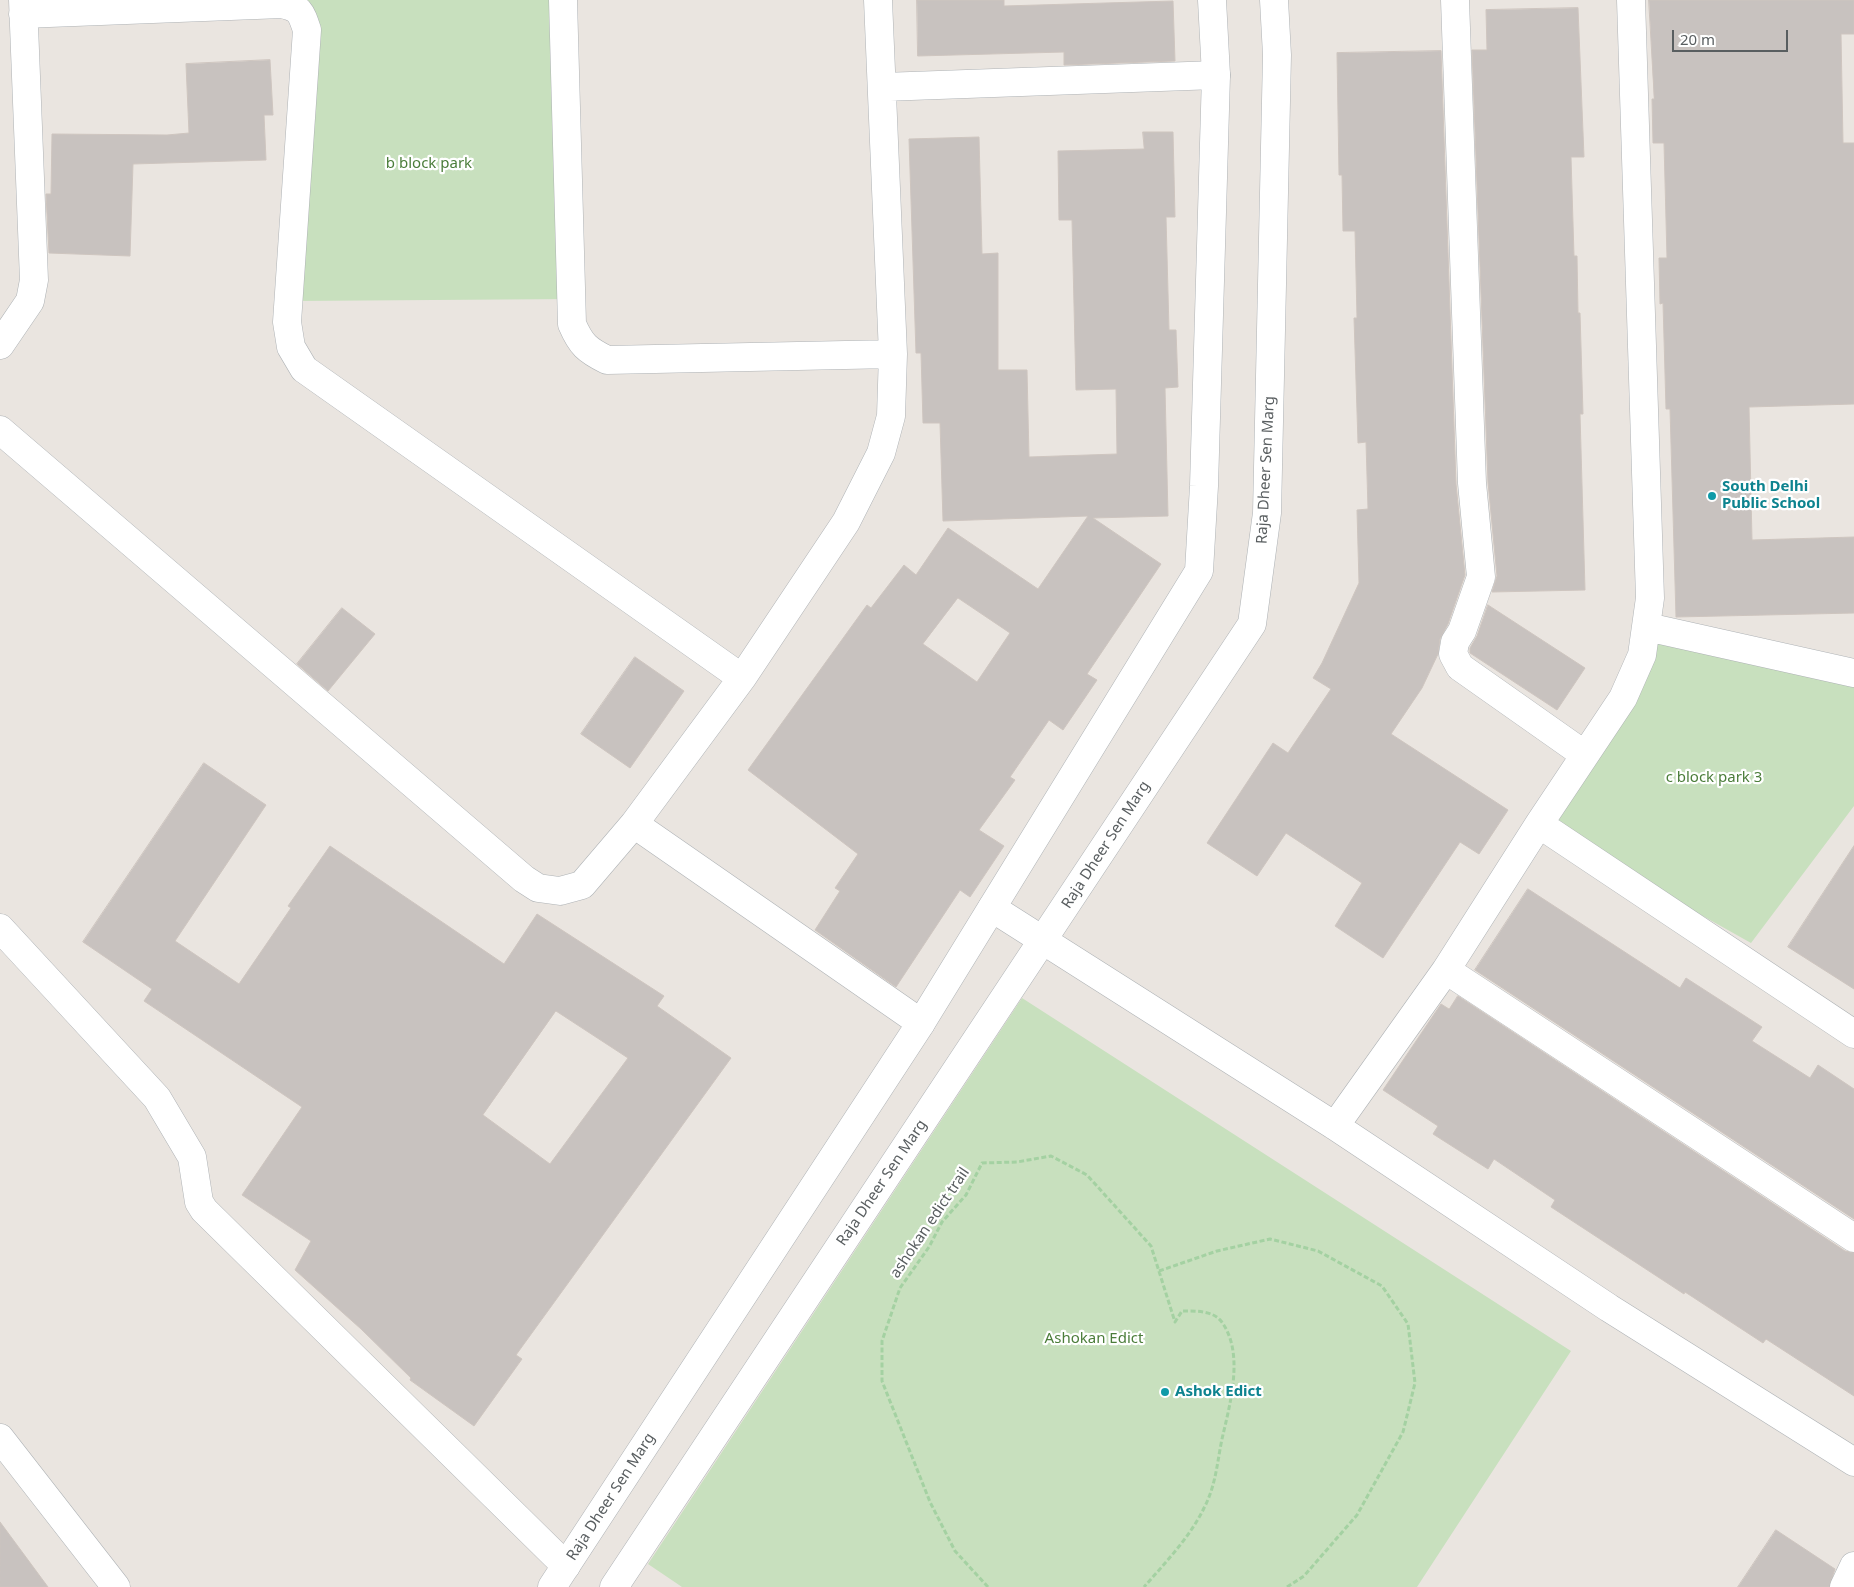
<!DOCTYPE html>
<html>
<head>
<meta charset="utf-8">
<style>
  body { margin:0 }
  #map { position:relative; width:1854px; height:1587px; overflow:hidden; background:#eae5e0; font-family:"Noto Sans",sans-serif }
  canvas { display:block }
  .scale { position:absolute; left:1672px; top:30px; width:116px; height:22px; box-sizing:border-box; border:2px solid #595e60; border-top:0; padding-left:6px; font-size:15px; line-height:18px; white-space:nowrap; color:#595e60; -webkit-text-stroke:4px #fff; paint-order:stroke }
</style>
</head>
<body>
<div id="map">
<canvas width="1854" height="1587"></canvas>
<div class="scale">20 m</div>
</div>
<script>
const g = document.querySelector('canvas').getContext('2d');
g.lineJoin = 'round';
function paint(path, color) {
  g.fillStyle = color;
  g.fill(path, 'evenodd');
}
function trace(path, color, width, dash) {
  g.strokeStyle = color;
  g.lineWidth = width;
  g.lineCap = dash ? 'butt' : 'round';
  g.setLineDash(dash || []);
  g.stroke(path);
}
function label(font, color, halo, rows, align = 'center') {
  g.font = font + ' "Noto Sans",sans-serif';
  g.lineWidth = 4.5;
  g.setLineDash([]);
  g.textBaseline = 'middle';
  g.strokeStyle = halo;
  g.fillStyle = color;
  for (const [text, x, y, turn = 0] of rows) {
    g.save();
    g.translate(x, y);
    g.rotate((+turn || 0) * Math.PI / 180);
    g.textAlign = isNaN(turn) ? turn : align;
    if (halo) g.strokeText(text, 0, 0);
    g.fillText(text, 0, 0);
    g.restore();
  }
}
const green = new Path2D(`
  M 70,0 L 555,0 L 574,299 L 292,301 L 294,11 Z
  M 1644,639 L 1854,674 L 1854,806 L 1751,943 L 1539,824 Z
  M 1022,998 L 1571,1351 L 1417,1587 L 682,1587 L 648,1564 Z`);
const building = new Path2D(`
  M 917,0 L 1004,0 L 1004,6 L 1173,1 L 1175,61 L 1064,65 L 1064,52 L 918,56 Z
  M 1649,0 L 1854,0 L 1854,34 L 1841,34 L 1843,143 L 1854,143 L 1854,404 L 1749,407 L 1752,540 L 1854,537 L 1854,613 L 1676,617 L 1670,409 L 1666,409 L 1663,303 L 1660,304 L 1659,258 L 1667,258 L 1664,143 L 1653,143 L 1652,99 L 1654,99 Z
  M 1578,8 L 1584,157 L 1571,157 L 1574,256 L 1577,256 L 1578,313 L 1580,313 L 1583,414 L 1580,414 L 1585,590 L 1492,592 L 1497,576 L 1488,482 L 1472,50 L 1487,50 L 1486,10 Z
  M 1441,51 L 1456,484 L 1465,575 L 1448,624 L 1440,639 L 1438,654 L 1422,688 L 1391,734 L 1508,810 L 1479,854 L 1460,842 L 1383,958 L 1335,926 L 1362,883 L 1286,833 L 1257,876 L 1207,843 L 1273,743 L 1288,753 L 1331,689 L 1313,678 L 1322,663 L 1359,583 L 1357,510 L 1368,509 L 1366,442 L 1358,443 L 1354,318 L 1357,318 L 1355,231 L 1343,231 L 1342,175 L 1339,175 L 1337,53 Z
  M 270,60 L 273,115 L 264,115 L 266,160 L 133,164 L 130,256 L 49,253 L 46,194 L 51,194 L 52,134 L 167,135 L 189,133 L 186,64 Z
  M 1143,132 L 1173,132 L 1175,217 L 1166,217 L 1169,330 L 1176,330 L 1178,387 L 1165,388 L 1168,516 L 1093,518 L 1161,564 L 1087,674 L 1097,680 L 1063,730 L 1049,720 L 1010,777 L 1015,780 L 979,830 L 1004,846 L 970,897 L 960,890 L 896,987 L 815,930 L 840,891 L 835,888 L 858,854 L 748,770 L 867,605 L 871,608 L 904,565 L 916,575 L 948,528 L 1038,589 L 1088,516 L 943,521 L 940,423 L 923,423 L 921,353 L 916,353 L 909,139 L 979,137 L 982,254 L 998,253 L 998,370 L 1027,370 L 1029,457 L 1117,454 L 1116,389 L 1076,390 L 1072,220 L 1059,220 L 1058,151 L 1144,149 ZM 958,598 L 1010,633 L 977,682 L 923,644 Z
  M 1488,605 L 1585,668 L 1557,710 L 1470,653 L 1470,648 L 1477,636 Z
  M 342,608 L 375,634 L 328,691 L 297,664 Z
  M 635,657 L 684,691 L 630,768 L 581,734 Z
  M 204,763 L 266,805 L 175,941 L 239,984 L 291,908 L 288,906 L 330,846 L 504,964 L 537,914 L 664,996 L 657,1006 L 731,1058 L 516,1355 L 522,1359 L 474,1426 L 410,1380 L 411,1378 L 361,1329 L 295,1270 L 311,1241 L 242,1195 L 302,1107 L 144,1001 L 152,989 L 83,942 ZM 556,1011 L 628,1058 L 550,1164 L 483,1115 Z
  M 1854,846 L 1854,989 L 1788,947 Z
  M 1528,889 L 1680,988 L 1686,978 L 1762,1027 L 1752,1041 L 1810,1078 L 1818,1065 L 1854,1089 L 1854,1219 L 1475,970 Z
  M 1458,996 L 1845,1251 L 1854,1253 L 1854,1396 L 1766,1339 L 1763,1343 L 1685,1292 L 1684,1294 L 1551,1207 L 1555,1200 L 1494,1159 L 1488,1169 L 1433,1134 L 1438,1126 L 1383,1090 L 1441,1004 L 1449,1009 Z
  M 0,1522 L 48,1587 L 0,1587 Z
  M 1776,1530 L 1835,1569 L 1829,1587 L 1738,1587 Z`);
const path = new Path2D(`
  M 1159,1271 L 1217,1251 L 1270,1239 L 1318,1251 L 1382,1286 L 1408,1324 L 1415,1383 L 1403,1432 L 1357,1515 L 1304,1576 L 1287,1587
  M 988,1587 L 955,1551 L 930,1502 L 882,1381 L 882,1341 L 900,1288 L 929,1247 L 942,1222 L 966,1195 L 982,1163 L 1017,1162 L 1051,1156 L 1087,1175 L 1151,1246 L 1175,1322 L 1182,1311 C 1194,1311 1212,1310 1221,1321 C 1245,1352 1230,1404 1222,1439 C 1217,1463 1216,1485 1204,1508 C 1190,1537 1165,1563 1144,1587`);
const minor = new Path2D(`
  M 563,0 L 572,324 C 581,345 587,350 607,360 L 893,354
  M 1455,0 L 1472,483 L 1481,577 L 1462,631 L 1455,642 L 1453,654 L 1460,667 L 1585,755
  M 23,14 L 282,4 C 300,8 301,12 307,30 L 287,322 L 291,347 L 304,369 L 742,678
  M 883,87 L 1216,75
  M 0,345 L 30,301 L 34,280 L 23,0
  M 0,430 L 524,879 L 538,888 L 560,891 L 582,885 L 634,824 L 742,678 L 846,522 L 881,453 L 891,416 L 893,354 L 878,0
  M 1647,627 L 1854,673
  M 634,824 L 921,1023
  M 1539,824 L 1854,1034
  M 992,908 L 1335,1126 L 1609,1308 L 1854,1462
  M 0,928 L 157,1098 L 192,1157 L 199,1202 L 204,1210 L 566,1566
  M 1446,970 L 1854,1238
  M 1335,1126 L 1446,970 L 1539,824 L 1623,698 L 1642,655 L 1650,598 L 1631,0
  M 0,1438 L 116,1587
  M 1844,1587 L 1854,1566`);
const tertiary = new Path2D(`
  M 552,1587 L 921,1023 L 1199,571 L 1204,486 L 1216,75 L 1212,0
  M 614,1587 L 1252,624 L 1267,513 L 1277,55 L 1274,0`);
const markers = [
  [1712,496,5,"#0f9aa8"],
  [1165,1392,5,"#0f9aa8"]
];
const parkNames = [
  ["b block park",429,164],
  ["c block park 3",1714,778],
  ["Ashokan Edict",1094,1339]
];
const streetNames = [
  ["Raja Dheer Sen Marg",1266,470,-87],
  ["Raja Dheer Sen Marg",1106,845,-57],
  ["Raja Dheer Sen Marg",882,1183,-56],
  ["ashokan edict trail",930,1223,-56],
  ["Raja Dheer Sen Marg",611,1497,-57]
];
const cultureNames = [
  ["South Delhi",1722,487],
  ["Public School",1722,504],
  ["Ashok Edict",1175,1392]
];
paint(green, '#c8e0be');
paint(building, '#c8c2bf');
trace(building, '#cec5bf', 1);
trace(minor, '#aeb2b5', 29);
trace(tertiary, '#aeb2b5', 29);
trace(path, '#a4d1a2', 3, [5, 2.5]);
trace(minor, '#fff', 28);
trace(tertiary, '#fff', 28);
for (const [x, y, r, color] of markers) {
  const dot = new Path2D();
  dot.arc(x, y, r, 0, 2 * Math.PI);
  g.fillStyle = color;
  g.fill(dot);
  trace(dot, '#fff', 2);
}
label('15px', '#4b7d3a', '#fff', parkNames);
label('15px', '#595e60', '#fff', streetNames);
label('bold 15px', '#0d838f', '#fff', cultureNames, 'left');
</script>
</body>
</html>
